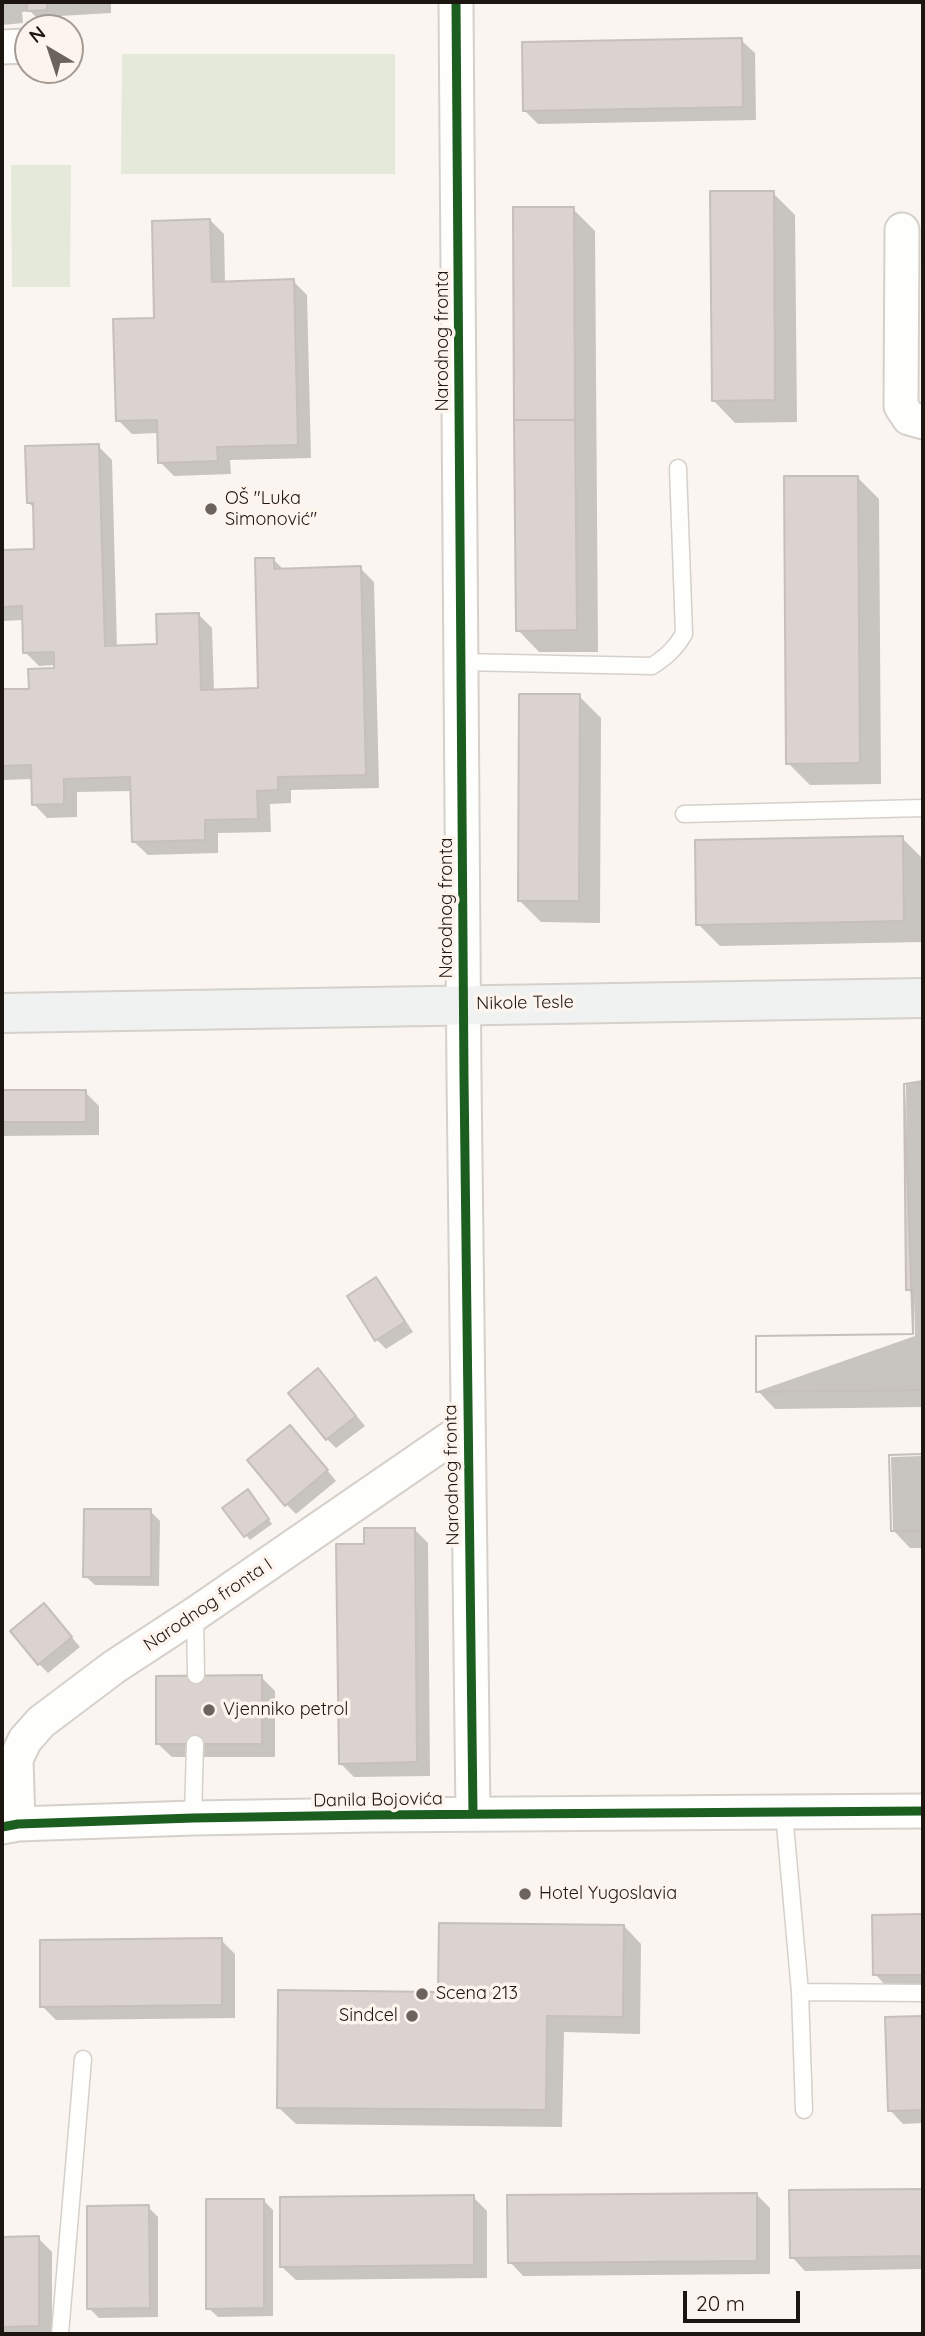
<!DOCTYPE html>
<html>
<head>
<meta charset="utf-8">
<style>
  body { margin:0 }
  #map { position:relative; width:925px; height:2336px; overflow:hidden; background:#faf5f0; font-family:Quicksand,sans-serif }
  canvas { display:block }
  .frame { position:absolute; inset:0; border:4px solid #1d150f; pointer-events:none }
  .north { position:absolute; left:14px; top:14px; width:70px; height:70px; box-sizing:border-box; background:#fdf4ed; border:2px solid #a39b94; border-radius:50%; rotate:321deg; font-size:19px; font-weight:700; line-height:28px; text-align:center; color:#1d150f }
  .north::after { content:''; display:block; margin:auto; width:24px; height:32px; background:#6a635e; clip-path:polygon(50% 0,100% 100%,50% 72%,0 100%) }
  .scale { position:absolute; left:683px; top:2291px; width:117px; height:32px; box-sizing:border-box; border:4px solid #1d150f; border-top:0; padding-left:9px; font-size:21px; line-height:24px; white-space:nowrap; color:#1d150f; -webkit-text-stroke:5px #fdf4ed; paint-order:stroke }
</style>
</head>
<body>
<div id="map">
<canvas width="925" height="2336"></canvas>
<div class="frame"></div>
<div class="north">N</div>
<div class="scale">20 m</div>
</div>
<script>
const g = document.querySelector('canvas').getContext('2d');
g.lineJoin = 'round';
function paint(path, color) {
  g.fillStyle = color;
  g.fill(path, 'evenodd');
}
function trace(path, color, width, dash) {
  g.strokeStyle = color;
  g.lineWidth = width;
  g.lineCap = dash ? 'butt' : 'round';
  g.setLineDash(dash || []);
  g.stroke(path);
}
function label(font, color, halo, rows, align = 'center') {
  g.font = font + ' Quicksand,sans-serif';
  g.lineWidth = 7;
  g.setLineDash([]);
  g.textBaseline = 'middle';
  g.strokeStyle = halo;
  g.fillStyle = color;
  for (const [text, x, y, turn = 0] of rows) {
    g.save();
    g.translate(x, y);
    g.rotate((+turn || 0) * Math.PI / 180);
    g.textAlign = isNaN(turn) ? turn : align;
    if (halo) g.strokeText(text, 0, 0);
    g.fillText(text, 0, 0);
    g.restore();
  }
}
const green = new Path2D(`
  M 122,54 L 395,54 L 395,174 L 121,174 Z
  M 11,165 L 71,165 L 70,287 L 12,287 Z`);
const shadow = new Path2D(`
  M 2,2 L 152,2 L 111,4 L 111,13 L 60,16 L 61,23 L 43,24 L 30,11 L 22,12 L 23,23 L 2,25 Z
  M 741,40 L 755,53 L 756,120 L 538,124 L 524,110 Z
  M 773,193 L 795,215 L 797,422 L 735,423 L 714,401 Z
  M 573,209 L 595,231 L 598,652 L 539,652 L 518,630 Z
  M 210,220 L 224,234 L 225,283 L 293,281 L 307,295 L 311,458 L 230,460 L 231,474 L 174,476 L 160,462 L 159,433 L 132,434 L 118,420 Z
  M 98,446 L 112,460 L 117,647 L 159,646 L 199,615 L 212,628 L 214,691 L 260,690 L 273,559 L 284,570 L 360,568 L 374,582 L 379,788 L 291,790 L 291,803 L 270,804 L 271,832 L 218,833 L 218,853 L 148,855 L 134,842 L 132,791 L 77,792 L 77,817 L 47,818 L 34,804 L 33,779 L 2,780 L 2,691 L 31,690 L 56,670 L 56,665 L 39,666 L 25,652 L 24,620 L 2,621 L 2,517 L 4,551 L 36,550 L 35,509 L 28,502 Z
  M 857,477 L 879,499 L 881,784 L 810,785 L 788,763 Z
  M 579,696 L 601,718 L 600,923 L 541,922 L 519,900 Z
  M 902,838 L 923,859 L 923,942 L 720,946 L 698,924 Z
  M 923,1083 L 923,1407 L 775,1409 L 758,1391 L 915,1336 L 914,1295 L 908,1289 L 906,1085 Z
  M 2,1092 L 85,1092 L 99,1106 L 99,1135 L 2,1136 Z
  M 375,1279 L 385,1289 L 413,1332 L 386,1349 L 376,1339 Z
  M 327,1380 L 365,1426 L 336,1448 L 327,1439 Z
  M 299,1436 L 336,1481 L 296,1514 L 287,1505 Z
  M 923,1456 L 923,1548 L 910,1548 L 893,1530 L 891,1457 Z
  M 252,1496 L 272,1524 L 250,1540 L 225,1508 Z
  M 150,1511 L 160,1521 L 159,1586 L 95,1585 L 85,1576 Z
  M 414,1529 L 428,1543 L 430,1776 L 354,1777 L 340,1763 Z
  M 53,1615 L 80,1647 L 48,1673 L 39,1664 Z
  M 261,1677 L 275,1691 L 275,1757 L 172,1757 L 158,1744 Z
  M 874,1916 L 923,1916 L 923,1988 L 888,1988 L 875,1974 Z
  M 624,1926 L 641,1944 L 640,2034 L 564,2032 L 562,2127 L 296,2124 L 278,2107 L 439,1993 Z
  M 221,1940 L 235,1954 L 235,2018 L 56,2020 L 42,2006 Z
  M 923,2017 L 923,2123 L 903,2124 L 890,2110 L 887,2018 Z
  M 923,2191 L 923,2269 L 805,2271 L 792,2257 L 791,2192 Z
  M 756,2194 L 770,2208 L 770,2274 L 523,2276 L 510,2262 Z
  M 473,2197 L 487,2211 L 487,2278 L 296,2280 L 282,2267 Z
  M 263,2200 L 273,2210 L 273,2316 L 218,2317 L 208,2308 Z
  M 148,2207 L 158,2217 L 158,2317 L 99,2318 L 89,2308 Z
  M 2,2238 L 38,2238 L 52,2252 L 52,2334 L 2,2334 Z`);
const building = new Path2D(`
  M 27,2 L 61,2 L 47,2 L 47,10 L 27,11 Z
  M 742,38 L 743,107 L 523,111 L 522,42 Z
  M 710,191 L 774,191 L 775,400 L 712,401 Z
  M 513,207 L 574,207 L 575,420 L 514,420 Z
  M 210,219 L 212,282 L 294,279 L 298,445 L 217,447 L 218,461 L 158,463 L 157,420 L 116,421 L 113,319 L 154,318 L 152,221 Z
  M 514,420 L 575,420 L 577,630 L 516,631 Z
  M 99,444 L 105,646 L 157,644 L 156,614 L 199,613 L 201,690 L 258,688 L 255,558 L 274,558 L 274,569 L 361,566 L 366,775 L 278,777 L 278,790 L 257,791 L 258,819 L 205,820 L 205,840 L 132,842 L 130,777 L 64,779 L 64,804 L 32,805 L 31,765 L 2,766 L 2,689 L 29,689 L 28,669 L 54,668 L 54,652 L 23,653 L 22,606 L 2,607 L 2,550 L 34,549 L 33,503 L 27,503 L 25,446 Z
  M 784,476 L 858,476 L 860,763 L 786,764 Z
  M 519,694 L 580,694 L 579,901 L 518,901 Z
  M 903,836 L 904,921 L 696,925 L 695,840 Z
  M 923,1081 L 923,1390 L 756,1392 L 756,1336 L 913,1334 L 904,1084 Z
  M 923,1083 L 923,1390 L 756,1392 L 756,1336 L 913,1334 L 913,1290 L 906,1290 L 904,1084 Z
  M 2,1090 L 86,1090 L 86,1122 L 2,1122 Z
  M 376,1277 L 405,1322 L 375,1341 L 347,1296 Z
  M 318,1368 L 356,1416 L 326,1440 L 288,1393 Z
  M 290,1425 L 328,1470 L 285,1506 L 247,1460 Z
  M 923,1454 L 923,1531 L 891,1531 L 889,1455 Z
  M 923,1454 L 923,1530 L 891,1531 L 889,1455 Z
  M 248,1489 L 269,1519 L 244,1537 L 222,1508 Z
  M 84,1509 L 151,1509 L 151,1577 L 83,1577 Z
  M 364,1528 L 415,1528 L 417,1762 L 339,1764 L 336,1544 L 364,1544 Z
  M 44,1603 L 72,1637 L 38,1665 L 10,1631 Z
  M 262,1675 L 262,1744 L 156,1744 L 156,1676 Z
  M 923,1914 L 923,1975 L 873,1975 L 872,1915 Z
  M 439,1923 L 624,1925 L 623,2017 L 547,2016 L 546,2110 L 277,2108 L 278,1990 L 438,1992 Z
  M 222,1938 L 222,2005 L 40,2007 L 40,1940 Z
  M 923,2016 L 923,2110 L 888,2111 L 885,2017 Z
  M 923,2189 L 923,2256 L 790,2258 L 789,2190 Z
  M 757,2193 L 757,2261 L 508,2263 L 507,2195 Z
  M 474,2195 L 474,2265 L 280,2267 L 280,2197 Z
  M 206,2199 L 264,2199 L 264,2308 L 206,2309 Z
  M 149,2205 L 150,2308 L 87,2309 L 87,2206 Z
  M 39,2236 L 39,2326 L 2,2327 L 2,2237 Z`);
const lane = new Path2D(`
  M 461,662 L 652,666 C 666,657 675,649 684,634 L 678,468
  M 684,814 L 923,808
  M 195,1615 L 196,1675
  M 784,1813 L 800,1992 L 804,2110
  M 193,1818 L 195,1744
  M 800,1992 L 923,1993
  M 60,2334 L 83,2059`);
const street = new Path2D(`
  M 456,2 L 464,1077 L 473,1814
  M 2,47 L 28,46
  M 902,230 L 901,406 L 909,418 L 923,422
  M 18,1824 L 16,1759 L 25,1740 L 41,1722 L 114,1667 L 195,1614 L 467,1427
  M 2,1827 L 18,1824 L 193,1818 L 373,1815 L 923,1811`);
const secondary = new Path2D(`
  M 2,1013 L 923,998`);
const cycleway = new Path2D(`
  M 456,2 L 464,1077 L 473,1814
  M 2,1827 L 18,1824 L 193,1818 L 373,1815 L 923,1811`);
const markers = [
  [211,509,7,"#6a635e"],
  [209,1710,7,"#6a635e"],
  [525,1894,7,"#6a635e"],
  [422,1994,7,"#6a635e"],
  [412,2016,7,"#6a635e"]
];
const streetNames = [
  ["Narodnog fronta",443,341,-90],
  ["Narodnog fronta",447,908,-90],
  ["Nikole Tesle",525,1003,-1],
  ["Narodnog fronta",452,1475,-91],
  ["Narodnog fronta I",208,1605,-34],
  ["Danila Bojovića",378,1800,-1]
];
const poiNames = [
  ["OŠ \"Luka",225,499],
  ["Simonović\"",225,520],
  ["Vjenniko petrol",223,1710],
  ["Hotel Yugoslavia",539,1894],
  ["Scena 213",436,1994],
  ["Sindcel",398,2016,"right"]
];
paint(green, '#e4e9d9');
paint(shadow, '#0003');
paint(building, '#dbd3cf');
trace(building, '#c6bfbb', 2);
trace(lane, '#d6d0ca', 19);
trace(street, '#d6d0ca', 37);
trace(secondary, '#d6d0ca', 42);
trace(lane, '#fefefd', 16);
trace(street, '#fefefd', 33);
trace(secondary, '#f0f2f2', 38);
trace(cycleway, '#1b5e20', 9);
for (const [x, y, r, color] of markers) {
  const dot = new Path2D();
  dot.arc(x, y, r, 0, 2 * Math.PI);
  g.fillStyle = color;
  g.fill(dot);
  trace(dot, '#fdf4ed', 2.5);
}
label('18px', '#1d150f', '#fdf4ed', streetNames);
label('18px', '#1d150f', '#fdf4ed', poiNames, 'left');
</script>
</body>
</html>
